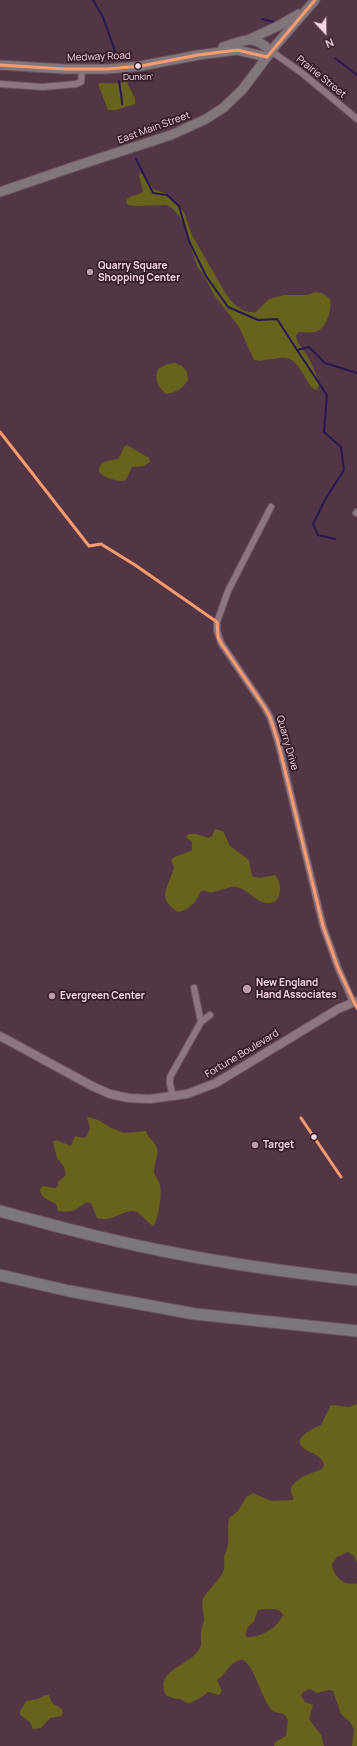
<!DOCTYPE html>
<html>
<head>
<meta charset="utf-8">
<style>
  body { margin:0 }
  #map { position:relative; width:357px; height:1746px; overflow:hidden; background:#523645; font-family:Manrope,sans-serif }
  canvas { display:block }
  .north { position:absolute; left:305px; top:12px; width:40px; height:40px; -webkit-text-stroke:3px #351d29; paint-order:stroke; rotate:158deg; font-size:11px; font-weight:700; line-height:16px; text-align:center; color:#f7d5e4 }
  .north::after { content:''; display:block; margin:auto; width:14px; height:18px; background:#f7d5e4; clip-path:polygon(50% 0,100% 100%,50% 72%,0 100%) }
</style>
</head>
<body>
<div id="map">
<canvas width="357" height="1746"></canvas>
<div class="north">N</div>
</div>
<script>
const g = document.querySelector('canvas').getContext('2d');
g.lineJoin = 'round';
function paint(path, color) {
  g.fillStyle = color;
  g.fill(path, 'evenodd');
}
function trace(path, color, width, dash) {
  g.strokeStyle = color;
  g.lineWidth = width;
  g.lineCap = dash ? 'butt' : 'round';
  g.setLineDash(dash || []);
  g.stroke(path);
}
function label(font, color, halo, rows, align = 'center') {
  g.font = font + ' Manrope,sans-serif';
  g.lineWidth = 3.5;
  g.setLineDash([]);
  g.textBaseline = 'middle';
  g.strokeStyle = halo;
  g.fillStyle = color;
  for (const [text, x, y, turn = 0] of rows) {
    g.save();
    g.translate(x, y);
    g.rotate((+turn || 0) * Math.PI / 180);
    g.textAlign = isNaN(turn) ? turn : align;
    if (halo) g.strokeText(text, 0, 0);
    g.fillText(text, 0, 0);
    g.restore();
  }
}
const green = new Path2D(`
  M 126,81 L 135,98 L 135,104 L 116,110 L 108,110 L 98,84 C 105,81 114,86 126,81 Z
  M 140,173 L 144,175 L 153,189 L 167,194 L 184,212 L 192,235 L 226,294 C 233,304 243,314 256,312 L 269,299 L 284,295 L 307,295 L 315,292 L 322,293 L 330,299 C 332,310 327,328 315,332 C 310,333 304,332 299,332 L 296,335 C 296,343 304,350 308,357 C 313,366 317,375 319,385 L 317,390 C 312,389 310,386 308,382 C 297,365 295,354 273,359 C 268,360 265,359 261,361 L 254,360 L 239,327 L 214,295 L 204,276 L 197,266 L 182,220 L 172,208 L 166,205 L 138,206 L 128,205 L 126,202 C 128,194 138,197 143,191 L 139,176 Z
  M 167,364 L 175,363 L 182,366 L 187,372 L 188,380 C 182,389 177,392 166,394 C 158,387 154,380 158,369 Z
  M 127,445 L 149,458 L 150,462 L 144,466 L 132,467 L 127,478 L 124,481 C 116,481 104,478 99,472 C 99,459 110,462 119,458 L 124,447 Z
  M 215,829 L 223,831 L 230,846 L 249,860 L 252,876 L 259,878 L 275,875 C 282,882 283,902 270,903 C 257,904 249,890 237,887 C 229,886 221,891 213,892 C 208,893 206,890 201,891 C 196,902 191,909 178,912 C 155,898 169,887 174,867 L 171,860 C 176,854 185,855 192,850 L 192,842 L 186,837 L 188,834 L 197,834 L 208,838 L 212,836 Z
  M 87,1117 C 95,1118 101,1121 108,1126 C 112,1129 118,1130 123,1133 L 146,1131 C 147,1138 156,1141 157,1149 C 159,1156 154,1163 154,1171 C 154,1176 159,1180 160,1185 C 162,1197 159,1214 154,1226 C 146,1223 142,1213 134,1211 C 122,1210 112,1223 97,1218 L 91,1203 L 87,1202 C 74,1210 75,1213 58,1211 L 56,1204 C 49,1200 40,1198 40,1189 L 43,1186 L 55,1188 L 58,1186 L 58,1182 L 66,1175 L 64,1167 L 57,1158 L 53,1142 L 56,1140 L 71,1146 L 75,1136 L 83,1138 L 87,1136 L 90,1128 Z
  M 357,1404 L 357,1563 L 354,1556 L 348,1552 L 337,1557 L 332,1564 C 333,1576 344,1587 357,1583 L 357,1746 L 352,1746 L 354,1729 L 350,1722 L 341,1714 L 333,1691 L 329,1690 L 317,1693 L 310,1689 L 303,1692 L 301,1696 L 305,1702 L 313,1705 L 309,1719 L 321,1735 L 324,1746 L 274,1746 L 275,1742 L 286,1736 L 288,1720 L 284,1714 C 280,1713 275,1713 272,1710 C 262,1702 253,1659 241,1660 C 230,1661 226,1675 217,1680 L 222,1691 L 219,1695 L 208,1692 C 204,1696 193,1703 188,1703 C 184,1702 182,1699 178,1699 C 173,1698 171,1698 166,1695 C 153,1668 195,1666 201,1645 C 202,1641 200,1636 201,1632 C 201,1628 203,1625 204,1621 C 204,1614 201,1606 203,1599 C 204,1594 219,1581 223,1572 C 225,1567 224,1562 224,1557 C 225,1553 227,1549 228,1545 C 229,1536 227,1527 229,1518 L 238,1511 L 246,1497 L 253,1493 L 271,1501 L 292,1500 L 294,1498 C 281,1482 312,1473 322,1469 L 324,1465 C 320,1450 303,1455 299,1441 C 305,1432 311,1429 321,1425 L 330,1406 L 332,1405 L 349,1407 ZM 266,1609 C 273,1609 280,1608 283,1615 C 278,1627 261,1638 247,1637 L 245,1634 L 248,1627 L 254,1621 L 258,1610 Z
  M 45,1695 L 49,1695 L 52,1703 L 62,1709 L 63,1713 L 61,1716 L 50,1718 L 41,1728 L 33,1729 L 30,1722 L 20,1715 L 20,1711 L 26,1701 L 38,1699 Z`);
const stream = new Path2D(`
  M 93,0 L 103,17 L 117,57
  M 262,19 L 274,22
  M 335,58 L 357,75
  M 119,81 C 120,89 122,97 122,104
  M 136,159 L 153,193 L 167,195 L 179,206 L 189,241 L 206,276 L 228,307 L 258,320 L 277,319 L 297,350 L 309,347 L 325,363 L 357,373
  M 297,350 L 327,395 L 324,432 L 341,447 L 344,470 L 326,498 L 313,524 L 318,535 L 335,539`);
const street = new Path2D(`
  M 271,51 L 302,73 L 357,119
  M 0,84 L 43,87 L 76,84 L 81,82 L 82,70
  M 271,507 L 228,591 L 217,622 L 217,631 L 221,643 L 265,708 L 270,717 L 278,742 L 323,926 L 338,968 L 353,1002
  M 356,513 L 357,512
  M 194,988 L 201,1022 L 210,1015
  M 173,1097 L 170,1084 L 170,1077 L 201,1022`);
const secondary = new Path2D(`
  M 0,1036 L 92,1086 L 110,1094 L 129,1098 L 150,1099 L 187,1094 L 216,1083 L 338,1009 L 357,1001`);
const primary = new Path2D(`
  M 250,39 L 278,26 L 299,14
  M 223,47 C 246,40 252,34 271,51
  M 0,65 L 65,69 L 107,69 L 141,66 L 198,55 L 237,50 L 267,57
  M 0,192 L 73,167 L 171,135 L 206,119 L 223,108 L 242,90 L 276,45 L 315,0`);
const highway = new Path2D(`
  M 0,1211 C 58,1227 115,1242 174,1253 C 234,1265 296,1273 357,1280
  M 0,1275 L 69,1291 L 195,1314 L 357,1331`);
const bus1 = new Path2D(`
  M 0,65 L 65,69 L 107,69 L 141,66 L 198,55 L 237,50 L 267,57 L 315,0
  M 0,432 L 89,546 L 101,544 L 135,565 L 217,622 L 218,637 L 221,643 L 265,708 L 270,717 L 278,742 L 323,926 L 338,968 L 357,1008
  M 301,1118 L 341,1177`);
const markers = [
  [138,66,3.5,"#f7d5e4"],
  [90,272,4,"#bd9dac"],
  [247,989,5,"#bd9dac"],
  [52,996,4,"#bd9dac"],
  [314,1137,3.5,"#f7d5e4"],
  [255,1145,4,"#bd9dac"]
];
const busNames = [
  ["Dunkin'",138,77]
];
const streetNames = [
  ["Medway Road",99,57,-2],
  ["Prairie Street",321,77,39],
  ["East Main Street",154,128,-20],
  ["Quarry Drive",287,743,74],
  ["Fortune Boulevard",242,1054,-31]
];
const poiNames = [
  ["Quarry Square",98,266],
  ["Shopping Center",98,278],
  ["New England",256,983],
  ["Hand Associates",256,995],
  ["Evergreen Center",60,996],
  ["Target",263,1145]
];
paint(green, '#67621c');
trace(stream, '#291752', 2);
trace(street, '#6c5360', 8);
trace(secondary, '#6c5360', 10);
trace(primary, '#6c5360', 11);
trace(highway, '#6c5360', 13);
trace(street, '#8d7581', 6);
trace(secondary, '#8d7581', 8);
trace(primary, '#82767d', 9);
trace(highway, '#7c777c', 11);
trace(bus1, '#fc9b6d', 3);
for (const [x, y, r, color] of markers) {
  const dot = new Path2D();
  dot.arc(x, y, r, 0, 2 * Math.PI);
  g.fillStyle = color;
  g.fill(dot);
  trace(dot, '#351d29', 1.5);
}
label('9px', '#f7d5e4', '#351d29', busNames);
label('10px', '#f7d5e4', '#351d29', streetNames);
label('bold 10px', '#f7d5e4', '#351d29', poiNames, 'left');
</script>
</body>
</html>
